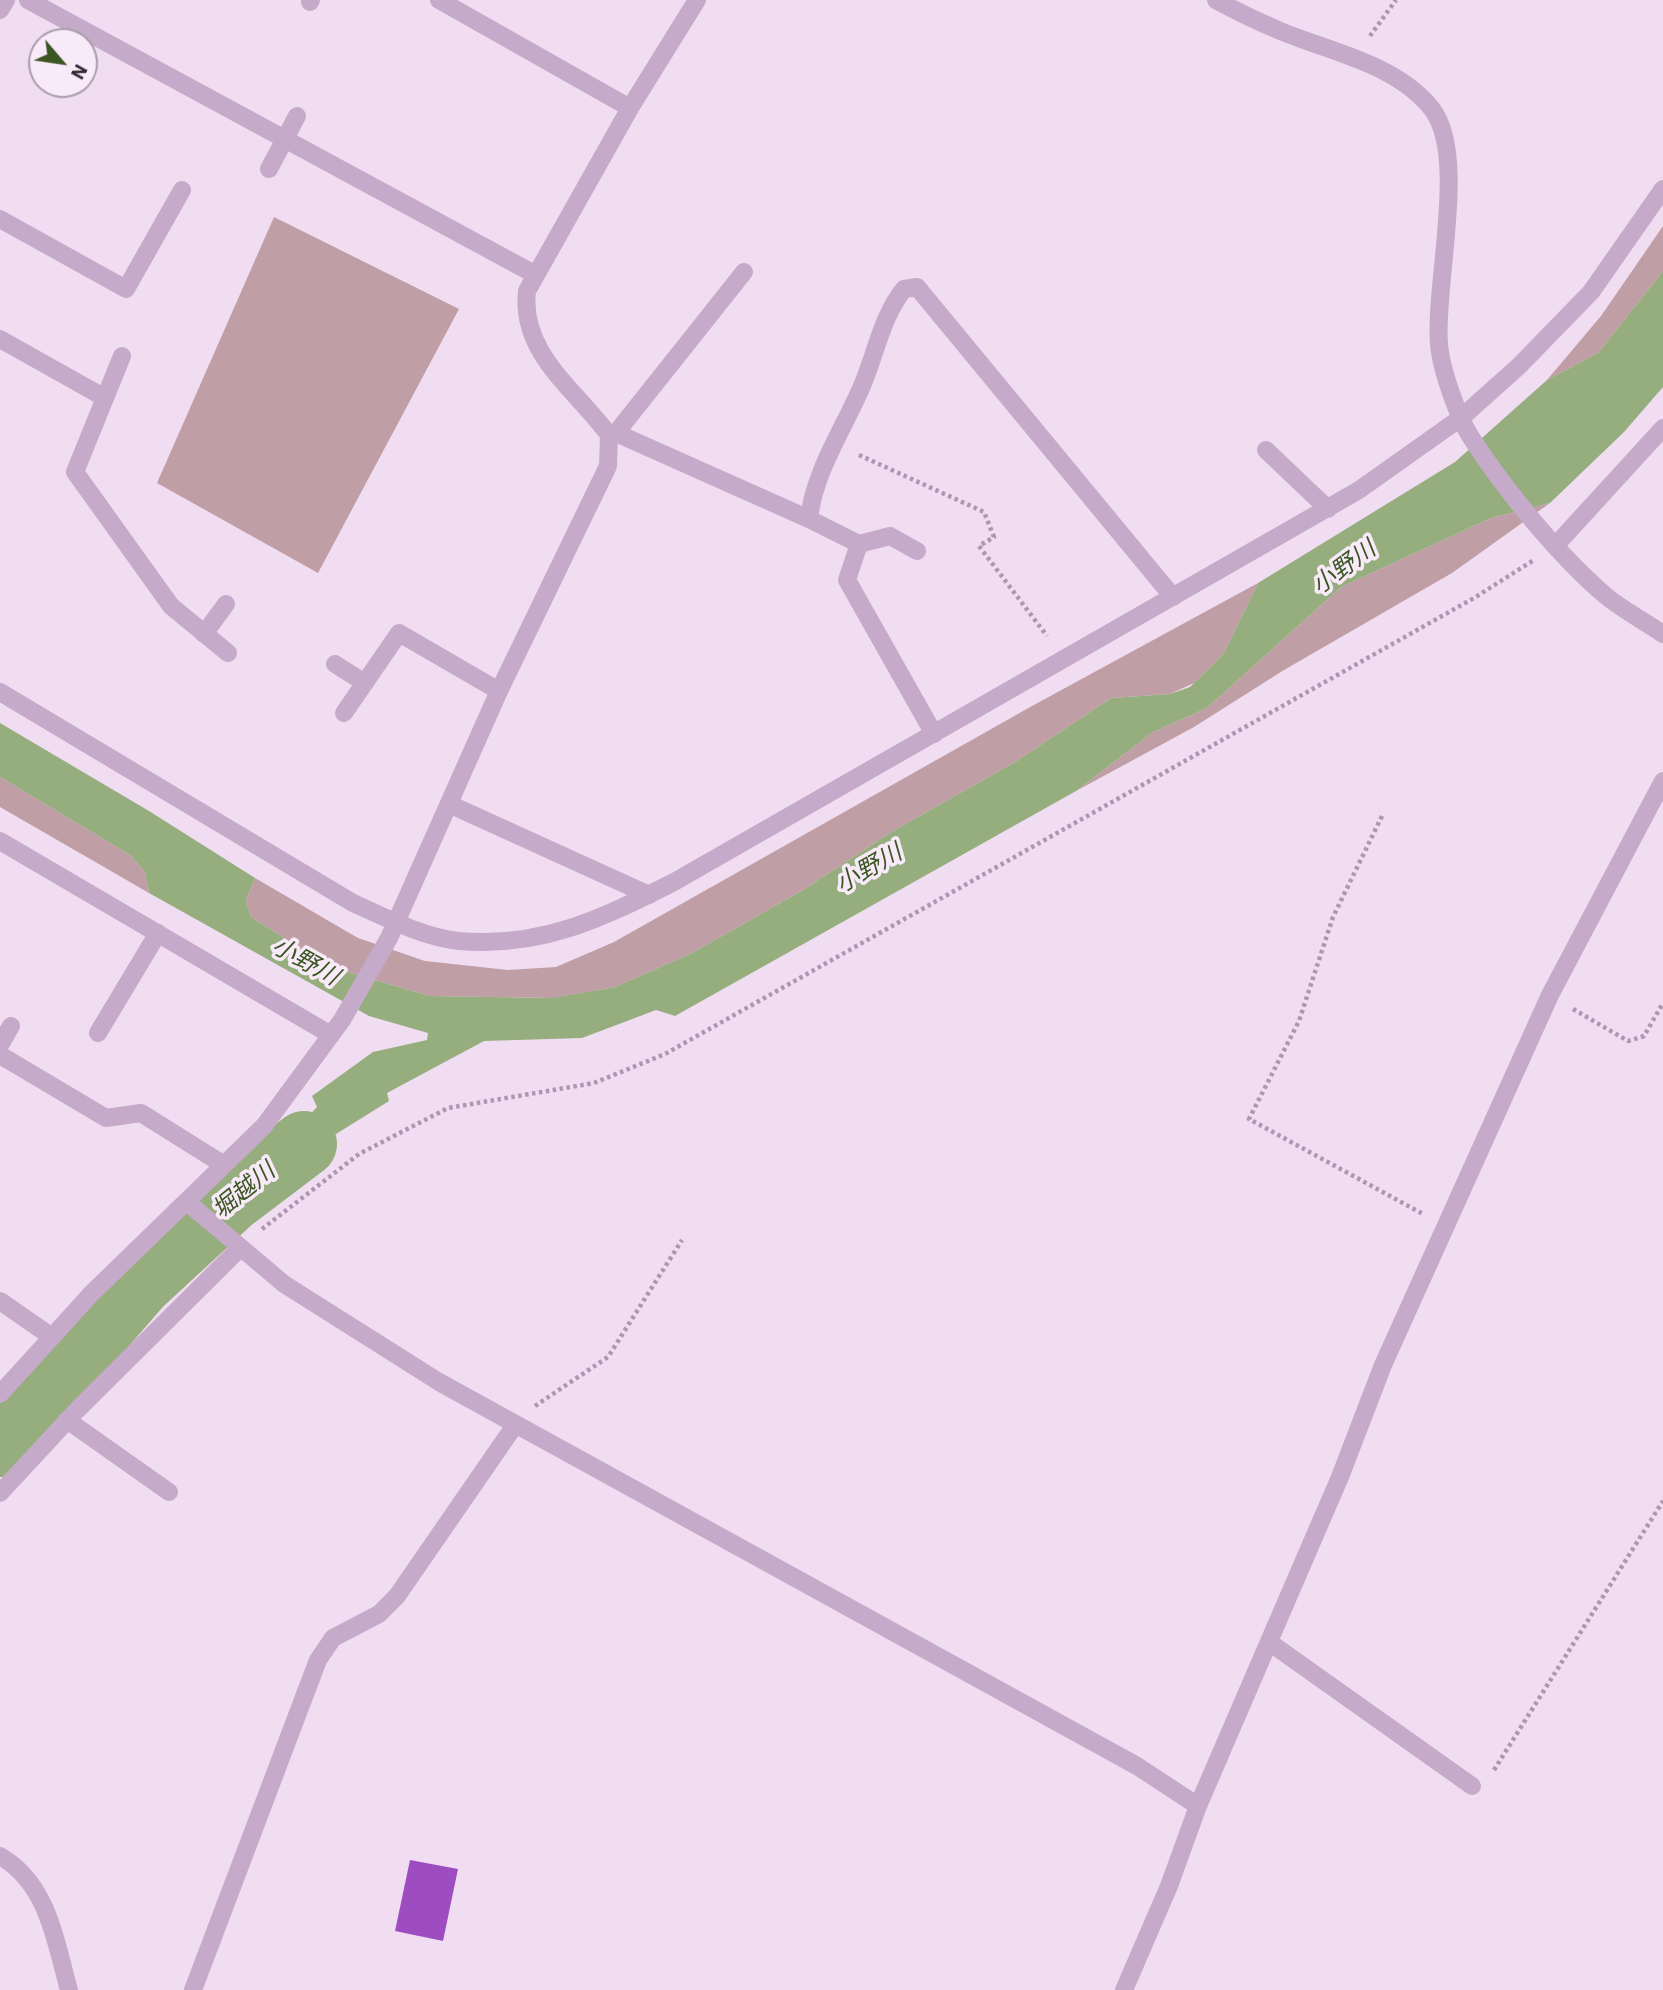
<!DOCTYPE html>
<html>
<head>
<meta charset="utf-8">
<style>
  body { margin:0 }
  #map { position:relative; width:1663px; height:1990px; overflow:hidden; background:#f1ddf1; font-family:"IBM Plex Sans",sans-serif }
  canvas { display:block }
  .north { position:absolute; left:28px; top:28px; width:70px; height:70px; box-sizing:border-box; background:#f9eaf9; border:2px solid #aa9dab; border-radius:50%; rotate:119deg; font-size:19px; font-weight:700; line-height:28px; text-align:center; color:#332936 }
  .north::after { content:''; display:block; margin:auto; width:24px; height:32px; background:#3a5621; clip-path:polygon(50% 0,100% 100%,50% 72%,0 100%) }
</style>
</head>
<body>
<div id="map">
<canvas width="1663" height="1990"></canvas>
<div class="north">N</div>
</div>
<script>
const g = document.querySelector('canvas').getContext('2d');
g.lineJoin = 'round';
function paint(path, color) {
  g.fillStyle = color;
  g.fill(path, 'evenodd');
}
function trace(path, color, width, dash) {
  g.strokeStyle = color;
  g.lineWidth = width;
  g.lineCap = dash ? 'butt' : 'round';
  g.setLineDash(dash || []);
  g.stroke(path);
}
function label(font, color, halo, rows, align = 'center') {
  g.font = font + ' "IBM Plex Sans","Noto Sans JP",sans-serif';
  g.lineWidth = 7;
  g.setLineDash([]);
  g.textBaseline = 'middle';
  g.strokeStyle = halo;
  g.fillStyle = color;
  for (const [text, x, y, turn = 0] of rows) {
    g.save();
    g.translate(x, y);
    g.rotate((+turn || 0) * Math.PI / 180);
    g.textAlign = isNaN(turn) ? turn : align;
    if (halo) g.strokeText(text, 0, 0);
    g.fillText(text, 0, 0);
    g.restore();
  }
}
const green = new Path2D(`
  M 274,217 L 459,309 L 318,573 L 157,483 Z
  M 1663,226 L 1663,271 L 1598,353 L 1547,380 L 1601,316 Z
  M 1550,503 L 1452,573 L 1284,670 L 1194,727 L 1076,791 L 1153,732 L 1207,708 L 1341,587 L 1491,518 Z
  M 1258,583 L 1224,653 L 1194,683 L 1170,694 L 1111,698 L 1015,762 L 893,831 L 803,890 L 692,953 L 615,987 L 553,998 L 430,996 L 330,967 L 251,917 L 246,900 L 255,878 L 358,938 L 425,961 L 508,970 L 556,967 L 614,942 L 1032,706 Z
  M 0,777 L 130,855 L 145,872 L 149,893 L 0,807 Z`);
const water = new Path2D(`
  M 1663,271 L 1663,387 L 1624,432 L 1550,503 L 1491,518 L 1341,587 L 1207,708 L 1153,732 L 1076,791 L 675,1016 L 656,1010 L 582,1038 L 484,1041 L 387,1093 L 389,1101 L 230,1200 L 317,1107 L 312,1096 L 373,1052 L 427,1040 L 428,1033 L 369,1016 L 149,893 L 145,872 L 130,855 L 0,777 L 0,723 L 149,811 L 255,878 L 246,900 L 251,917 L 330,967 L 430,996 L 552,998 L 615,987 L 692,953 L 803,890 L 893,831 L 1015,762 L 1111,698 L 1170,694 L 1190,687 L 1224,653 L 1258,583 L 1455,462 L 1547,380 L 1598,353 Z`);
const river = new Path2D(`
  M 0,1444 L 139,1284 L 230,1200 L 304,1144`);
const building = new Path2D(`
  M 410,1860 L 458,1869 L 443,1941 L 395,1931 Z`);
const path = new Path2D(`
  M 1370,36 L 1396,0
  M 859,455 L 984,512 L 994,537 L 979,546 L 1047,636
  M 1382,816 L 1333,917 L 1299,1021 L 1249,1119 L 1423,1214
  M 1573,1009 L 1628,1041 L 1644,1036 L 1663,1003
  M 262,1229 L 359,1154 L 448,1108 L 594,1083 L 665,1054 L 1474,598 L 1534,560
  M 535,1406 L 608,1357 L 682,1240
  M 1494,1770 L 1663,1501`);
const minor = new Path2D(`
  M 28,0 L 536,275
  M 439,0 L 630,108
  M 1216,0 C 1236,11 1257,21 1278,30 C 1329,52 1396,63 1432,109 C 1468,156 1434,284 1439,344 C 1441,369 1458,418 1472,439 C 1505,490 1559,556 1606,596 C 1623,610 1644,621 1663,634
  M 310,2 L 311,0
  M 0,10 L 6,0
  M 269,169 L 297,116
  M 0,219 L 126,289 L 182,190
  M 744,272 L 616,433 L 809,519
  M 0,339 L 105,398
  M 122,356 L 75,472 L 171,606 L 228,653
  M 1266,450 L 1328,509
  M 859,544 L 890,536 L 917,551
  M 1556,545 L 1663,428
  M 204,634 L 226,604
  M 335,664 L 365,683
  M 0,692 L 353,903 C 386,918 423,937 459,941 C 543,948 602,918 674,882 L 1359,490 L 1462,417 L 1519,366 L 1591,292 L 1663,189
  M 344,713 L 399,633 L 499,691
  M 934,734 L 847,580 L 859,544 L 809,519 C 814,472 843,430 862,386 C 876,353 882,316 904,289 L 917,287 L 1173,597
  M 449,804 L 649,895
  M 0,841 L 331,1035
  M 98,1033 L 158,933
  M 0,1045 L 11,1026
  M 0,1055 L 106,1118 L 141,1113 L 224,1165
  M 187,1202 L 284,1284 L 439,1382 L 1137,1766 L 1198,1806 L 1169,1886 L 1124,1990
  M 0,1301 L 52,1337
  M 0,1394 L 91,1294 L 264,1126 L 342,1020 L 389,938 L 499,691 L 608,466 L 609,435 C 575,389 520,353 527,291 L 630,108 L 697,0
  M 67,1420 L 169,1492
  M 0,1493 L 78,1409 L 240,1248
  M 1269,1642 L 1472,1786
  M 1198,1806 L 1340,1477 L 1383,1365 L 1550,995 L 1663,781
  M 193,1990 L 318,1660 L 333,1638 L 379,1614 L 397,1596 L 515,1425`);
const tertiary = new Path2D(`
  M 0,1856 C 48,1884 55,1940 69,1990`);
const waterNames = [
  ["小野川",1344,568,-36],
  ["小野川",869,869,-30],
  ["小野川",305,962,29],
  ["堀越川",244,1191,-39]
];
paint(green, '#c09ea5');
paint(water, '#96ad7e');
trace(river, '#96ad7e', 66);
paint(building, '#9d4dc0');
trace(path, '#b194b4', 4.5, [3.5, 3.5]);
trace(minor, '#c6aac9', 18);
trace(tertiary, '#c6aac9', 18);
label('italic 24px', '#3a5621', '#f9eaf9', waterNames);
</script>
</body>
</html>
